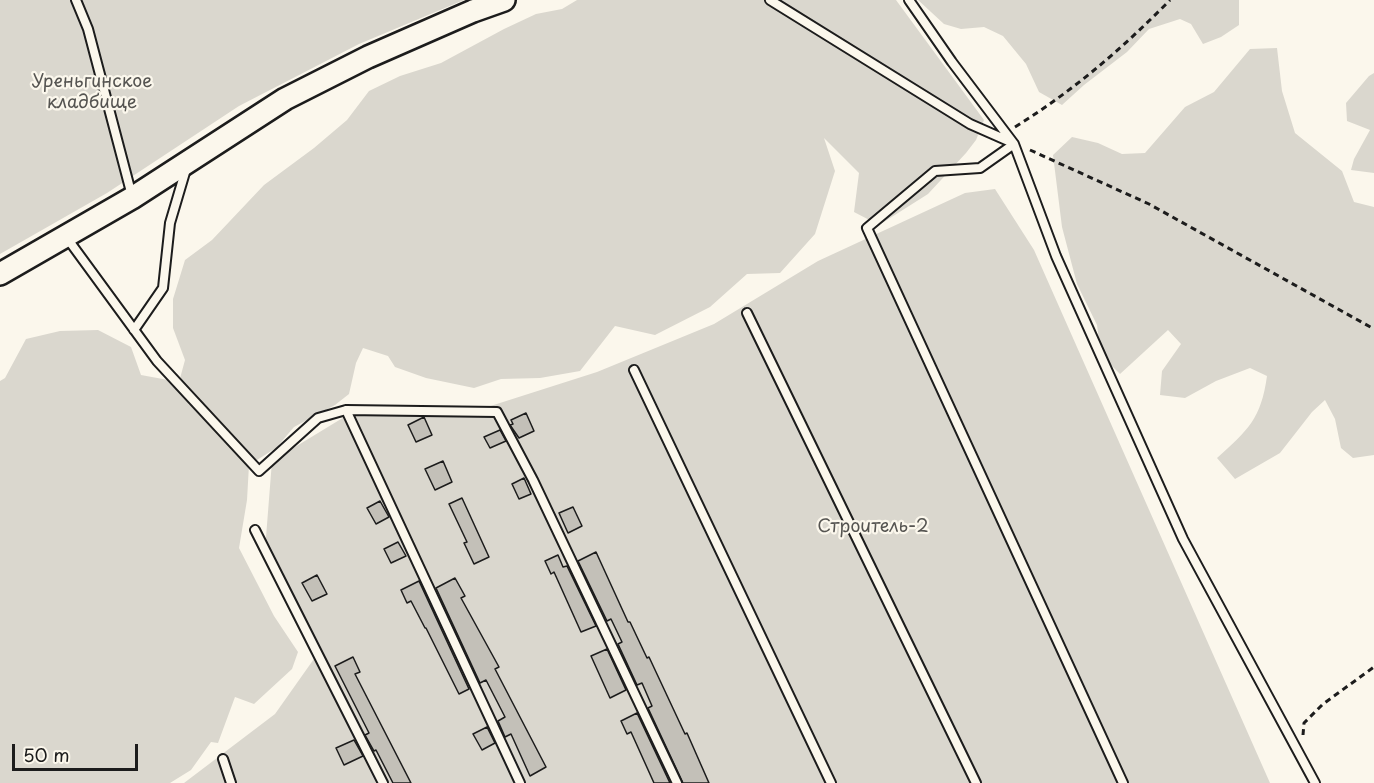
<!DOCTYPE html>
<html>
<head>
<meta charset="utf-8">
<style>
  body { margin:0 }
  #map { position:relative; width:1374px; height:783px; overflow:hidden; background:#fbf7ec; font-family:"Playpen Sans",sans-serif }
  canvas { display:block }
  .scale { position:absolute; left:12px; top:744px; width:126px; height:27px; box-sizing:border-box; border:3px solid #1c1c1c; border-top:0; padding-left:8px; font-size:18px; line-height:21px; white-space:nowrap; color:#1c1c1c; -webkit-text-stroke:4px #fbf7ec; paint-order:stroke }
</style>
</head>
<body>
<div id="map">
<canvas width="1374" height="783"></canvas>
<div class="scale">50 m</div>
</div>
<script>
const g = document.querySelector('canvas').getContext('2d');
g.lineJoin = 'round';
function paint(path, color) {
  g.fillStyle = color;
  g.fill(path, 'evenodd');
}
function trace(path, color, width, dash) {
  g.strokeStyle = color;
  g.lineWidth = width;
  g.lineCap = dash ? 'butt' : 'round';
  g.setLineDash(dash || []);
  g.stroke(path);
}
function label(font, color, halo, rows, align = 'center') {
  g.font = font + ' "Playpen Sans",sans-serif';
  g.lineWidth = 4.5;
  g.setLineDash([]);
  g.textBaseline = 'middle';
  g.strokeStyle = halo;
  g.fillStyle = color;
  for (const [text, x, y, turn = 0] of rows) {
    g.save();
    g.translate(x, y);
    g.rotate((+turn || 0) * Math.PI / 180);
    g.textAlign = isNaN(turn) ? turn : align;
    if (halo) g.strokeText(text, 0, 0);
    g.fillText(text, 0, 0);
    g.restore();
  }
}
const green = new Path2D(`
  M 0,0 L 464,0 L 359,44 L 239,106 L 107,193 L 0,254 Z
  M 577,0 L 896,0 L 984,120 L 976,140 L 966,153 L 928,194 L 879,225 L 854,212 L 859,173 L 824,138 L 835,171 L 815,234 L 780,273 L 747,274 L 710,307 L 655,335 L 615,326 L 580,371 L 540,378 L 501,379 L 474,388 L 426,378 L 395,367 L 388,356 L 363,348 L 356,363 L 349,394 L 335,405 L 294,427 L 276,448 L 249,465 L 247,500 L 239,548 L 274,616 L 298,652 L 292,669 L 254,704 L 235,697 L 218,743 L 211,742 L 191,770 L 170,783 L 0,783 L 0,381 L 5,378 L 26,339 L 60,331 L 98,330 L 131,347 L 141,375 L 179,382 L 185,360 L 173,328 L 173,299 L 185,260 L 212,240 L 264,185 L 314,148 L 347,120 L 369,91 L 400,76 L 441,63 L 504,29 L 536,14 L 562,9 Z
  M 918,0 L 1239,0 L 1239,25 L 1221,37 L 1203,44 L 1191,24 L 1180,19 L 1149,29 L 1127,52 L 1084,85 L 1062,105 L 1039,92 L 1026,64 L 1003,36 L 984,27 L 961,29 L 944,24 Z
  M 1277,48 L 1282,91 L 1295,133 L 1342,171 L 1354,202 L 1374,207 L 1374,455 L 1353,458 L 1341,448 L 1335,419 L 1325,400 L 1312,412 L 1280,453 L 1235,479 L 1217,458 C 1248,430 1261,419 1267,376 L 1250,368 L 1216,381 L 1185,398 L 1160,395 L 1162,371 L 1181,344 L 1168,330 L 1120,374 L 1101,355 L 1097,325 L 1077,284 L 1062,227 L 1053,155 L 1072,137 L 1098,143 L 1122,154 L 1145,153 L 1185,107 L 1214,92 L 1250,49 Z
  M 1374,73 L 1374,173 L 1351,170 L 1354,159 L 1370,130 L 1347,121 L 1346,103 L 1369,76 Z
  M 995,189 L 1034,250 L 1270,783 L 184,783 L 275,714 L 316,656 L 265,550 L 272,461 L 364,405 L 478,410 L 597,372 L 714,324 L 818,261 L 965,193 Z`);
const building = new Path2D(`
  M 526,413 L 534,431 L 519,438 L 510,425 L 513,424 L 511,420 Z
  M 424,417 L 432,435 L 416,442 L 408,425 Z
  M 500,430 L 506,441 L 490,448 L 484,437 Z
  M 443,461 L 452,482 L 435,490 L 425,469 Z
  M 524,478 L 531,494 L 519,499 L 512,484 Z
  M 462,498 L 489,557 L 474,564 L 464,543 L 467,542 L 449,504 Z
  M 380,501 L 389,517 L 376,524 L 367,508 Z
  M 573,507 L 582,526 L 568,533 L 559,513 Z
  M 398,542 L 406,556 L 391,563 L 384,549 Z
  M 596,552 L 628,622 L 630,622 L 647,658 L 649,657 L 685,734 L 687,733 L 709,783 L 683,783 L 648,708 L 652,706 L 642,683 L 637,685 L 618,644 L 622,642 L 611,619 L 607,621 L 578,561 Z
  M 558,555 L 563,567 L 567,566 L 596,626 L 581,632 L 554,572 L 551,574 L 545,561 Z
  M 317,575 L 327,594 L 312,601 L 302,583 Z
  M 455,578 L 465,596 L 461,598 L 499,667 L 495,669 L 546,767 L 530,776 L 511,734 L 505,737 L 498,721 L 505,717 L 486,680 L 480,683 L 436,588 Z
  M 419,581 L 469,689 L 459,694 L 426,628 L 425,628 L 411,601 L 407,603 L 401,590 Z
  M 607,649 L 626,690 L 610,698 L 591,656 Z
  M 353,657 L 360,672 L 355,674 L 411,783 L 393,783 L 376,750 L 374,751 L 365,735 L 369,733 L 335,666 Z
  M 637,713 L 670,783 L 654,783 L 631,732 L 627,734 L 621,721 Z
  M 487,727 L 495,743 L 482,750 L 473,734 Z
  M 354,740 L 363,756 L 344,765 L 336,748 Z`);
const path = new Path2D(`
  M 1015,127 C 1073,91 1123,48 1170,0
  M 1030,150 L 1149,204 L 1374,329
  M 1303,735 L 1304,723 L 1323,704 L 1374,667`);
const lane = new Path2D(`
  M 76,0 L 88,29 L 132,196
  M 770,0 L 970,124 L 1013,143
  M 909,0 L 952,62 L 1014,144 L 1056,256 L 1183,539 L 1315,783
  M 1014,144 L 980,168 L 935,171 L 867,228 L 1123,783
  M 67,238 L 157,361 L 259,471 L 318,418 L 346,410 L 520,783
  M 747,313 L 976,783
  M 134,330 L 163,288 L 170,223 L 186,169
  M 634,370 L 831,783
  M 346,410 L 497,412 L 533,480 L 677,783
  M 255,530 L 383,783
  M 223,759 L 231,783`);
const secondary = new Path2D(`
  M 0,274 L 132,198 L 285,99 L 368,57 L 473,11 L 504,0`);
const parkNames = [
  ["Уреньгинское",92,82],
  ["кладбище",92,103],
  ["Строитель-2",873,527]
];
paint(green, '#dad7ce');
paint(building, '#c3c0b8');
trace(building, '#1c1c1c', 1.5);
trace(lane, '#1c1c1c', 12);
trace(secondary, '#1c1c1c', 26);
trace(path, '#1c1c1c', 3, [6, 4.5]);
trace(lane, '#fbf7ec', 8);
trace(secondary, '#fbf7ec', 21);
label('18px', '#555451', '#fbf7ec', parkNames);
</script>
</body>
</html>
